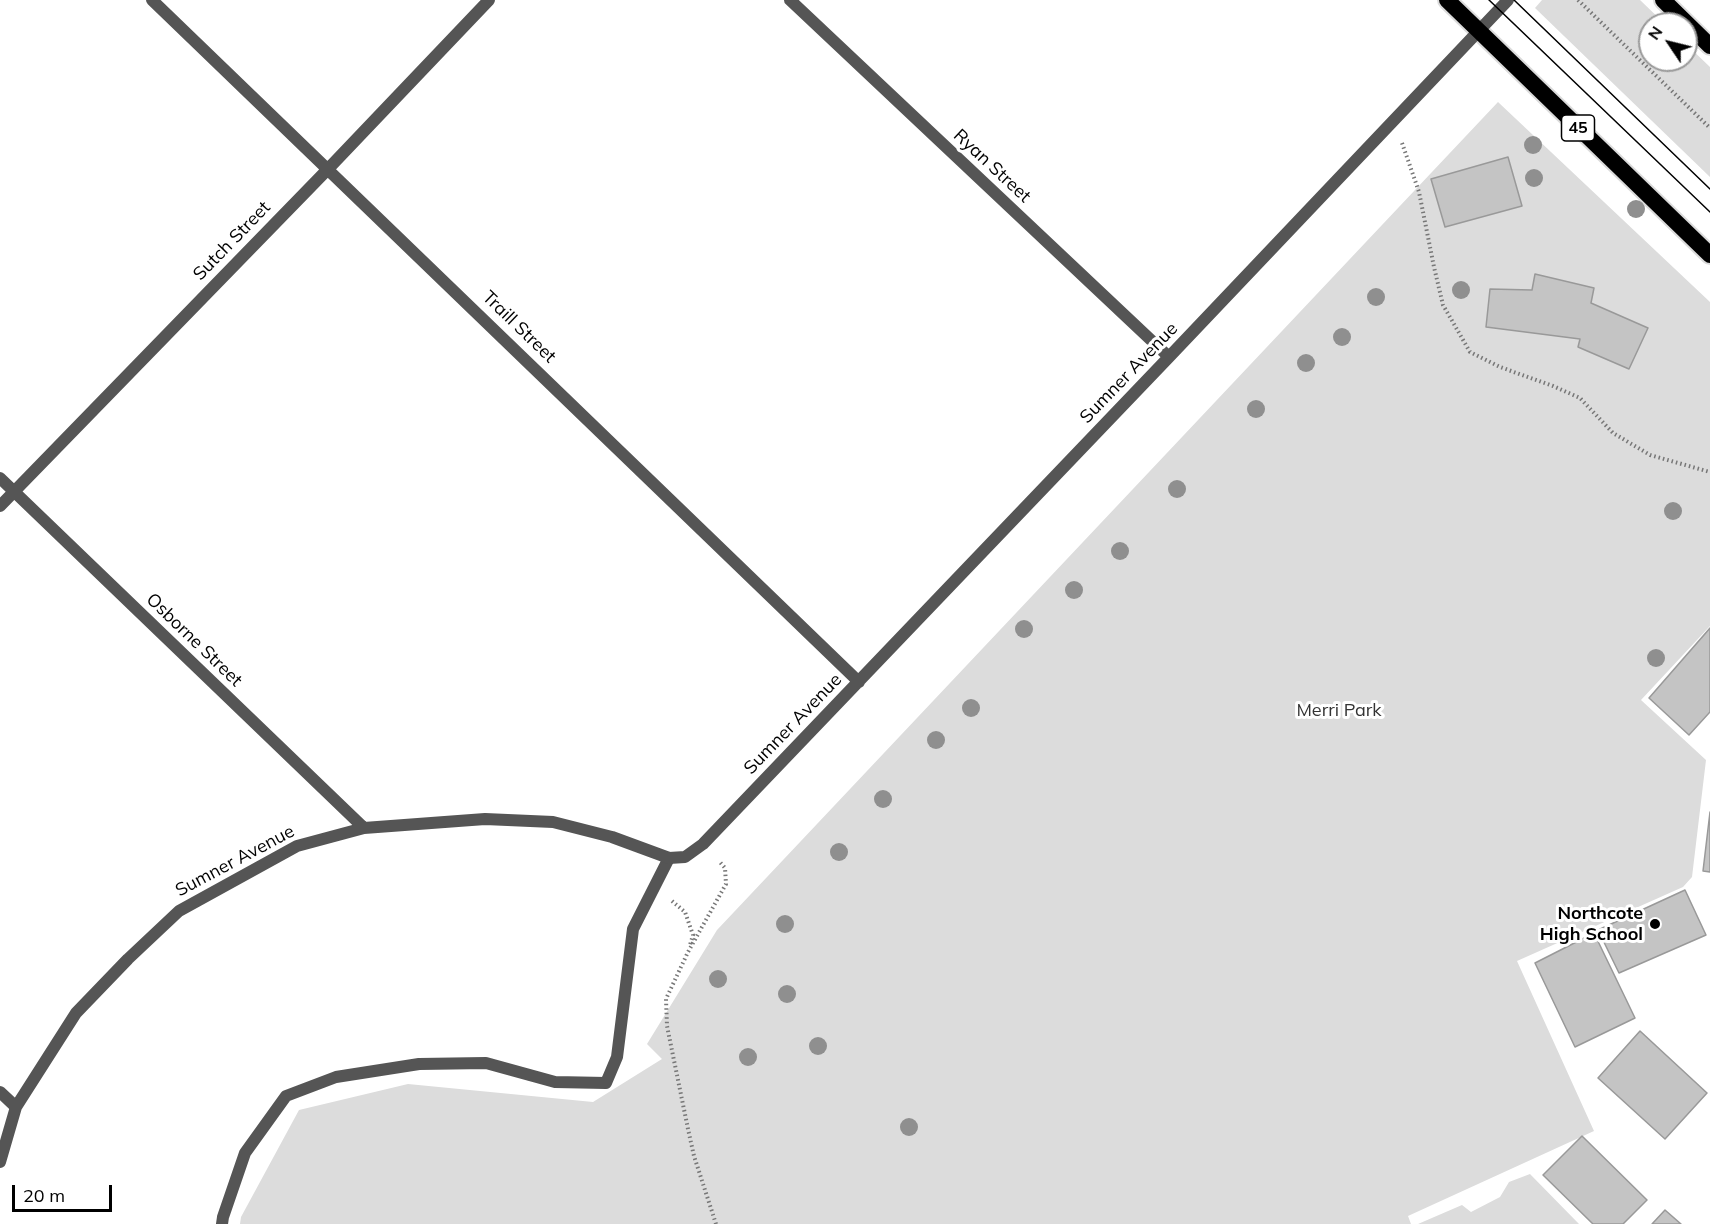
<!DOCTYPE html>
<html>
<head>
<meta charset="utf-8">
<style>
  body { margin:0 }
  #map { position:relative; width:1710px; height:1224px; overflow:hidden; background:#fff; font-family:Mulish,sans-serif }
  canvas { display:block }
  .north { position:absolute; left:1638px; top:12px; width:60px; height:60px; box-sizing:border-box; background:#fff; border:2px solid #999; border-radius:50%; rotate:305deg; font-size:16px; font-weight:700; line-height:24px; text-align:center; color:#000 }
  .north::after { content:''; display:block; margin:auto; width:21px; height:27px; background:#000; clip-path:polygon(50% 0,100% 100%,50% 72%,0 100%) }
  .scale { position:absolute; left:12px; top:1185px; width:100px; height:27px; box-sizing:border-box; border:3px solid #000; border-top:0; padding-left:8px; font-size:18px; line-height:21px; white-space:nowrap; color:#000; -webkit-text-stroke:4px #fff; paint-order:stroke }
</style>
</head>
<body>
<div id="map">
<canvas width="1710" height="1224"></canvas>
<div class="north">N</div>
<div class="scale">20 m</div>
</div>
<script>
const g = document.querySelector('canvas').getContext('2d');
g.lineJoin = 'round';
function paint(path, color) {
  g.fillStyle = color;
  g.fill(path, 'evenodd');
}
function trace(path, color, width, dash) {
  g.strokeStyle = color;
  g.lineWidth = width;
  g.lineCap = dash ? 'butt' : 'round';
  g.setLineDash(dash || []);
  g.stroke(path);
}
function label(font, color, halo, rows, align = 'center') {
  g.font = font + ' Mulish,sans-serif';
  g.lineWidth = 6;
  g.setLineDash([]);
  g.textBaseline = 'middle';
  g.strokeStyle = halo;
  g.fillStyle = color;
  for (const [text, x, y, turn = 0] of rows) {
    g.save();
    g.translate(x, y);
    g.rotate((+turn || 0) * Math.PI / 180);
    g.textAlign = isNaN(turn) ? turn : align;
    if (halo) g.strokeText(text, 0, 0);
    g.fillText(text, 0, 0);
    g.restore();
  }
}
const green = new Path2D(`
  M 1542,0 L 1640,0 L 1665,24 L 1650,24 L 1650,60 L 1686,60 L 1686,44 L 1710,67 L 1710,177 L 1535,8 Z
  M 1498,102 L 1710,302 L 1710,626 L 1641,700 L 1706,760 L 1692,877 L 1683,887 L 1517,961 L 1594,1131 L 1408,1216 L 1411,1224 L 240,1224 L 241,1217 L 299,1110 L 408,1084 L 593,1102 L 662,1059 L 647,1044 L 717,930 Z
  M 1530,1174 L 1579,1224 L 1418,1224 L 1462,1205 L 1471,1212 L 1500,1197 L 1509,1182 Z`);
const building = new Path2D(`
  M 1508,157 L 1522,206 L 1445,227 L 1431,179 Z
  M 1535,274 L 1594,288 L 1591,303 L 1648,328 L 1629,369 L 1578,347 L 1580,339 L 1486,327 L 1490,289 L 1532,290 Z
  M 1710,628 L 1710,712 L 1689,735 L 1649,698 Z
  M 1710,812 L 1710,872 L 1703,871 Z
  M 1685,890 L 1706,935 L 1619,973 L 1598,930 Z
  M 1594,933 L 1635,1018 L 1575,1047 L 1535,963 Z
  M 1640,1031 L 1707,1093 L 1665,1139 L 1598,1078 Z
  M 1582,1136 L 1647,1200 L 1623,1224 L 1593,1224 L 1543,1175 Z
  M 1665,1210 L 1681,1224 L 1652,1224 Z`);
const path = new Path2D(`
  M 1578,0 L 1710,128
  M 1402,143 L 1419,192 L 1434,267 L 1443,305 L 1470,352 L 1500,367 L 1553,386 L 1580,398 L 1613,433 L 1650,455 L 1710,472
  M 672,901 L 685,912 L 693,935 L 690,945
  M 716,1224 L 694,1156 L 688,1129 L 667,1026 L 666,999 L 688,952 L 726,884 L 725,868 L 719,861`);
const service = new Path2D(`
  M 222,1224 L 223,1217 L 245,1153 L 286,1096 L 336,1077 L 419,1064 L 486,1063 L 555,1082 L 606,1083 L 617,1057 L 633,929 L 669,858`);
const minor = new Path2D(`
  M 152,0 L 859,682
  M 790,0 L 1169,357
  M 0,478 L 364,828
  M 0,506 L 328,169 L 489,0
  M 0,1092 L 16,1107
  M 0,1162 L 16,1107 L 76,1013 L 128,959 L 179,911 L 297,846 L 364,828 L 485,819 L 553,822 L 612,837 L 669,858 L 685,857 L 703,844 L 1169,357 L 1508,0`);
const trunk = new Path2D(`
  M 1447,0 L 1710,255
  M 1663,0 L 1710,46`);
const tram = new Path2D(`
  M 1489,0 L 1710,212
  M 1514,0 L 1710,189`);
const trees = [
  [1533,145],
  [1534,178],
  [1636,209],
  [1461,290],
  [1376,297],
  [1342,337],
  [1306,363],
  [1256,409],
  [1177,489],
  [1673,511],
  [1120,551],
  [1074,590],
  [1024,629],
  [1656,658],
  [971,708],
  [936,740],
  [883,799],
  [839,852],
  [785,924],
  [718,979],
  [787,994],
  [818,1046],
  [748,1057],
  [909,1127]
];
const markers = [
  [1655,924,6,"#000"]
];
const shields = [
  [1578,128,33]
];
const shieldNames = [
  ["45",1578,128]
];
const streetNames = [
  ["Ryan Street",992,166,43],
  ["Sutch Street",232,241,-46],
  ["Traill Street",519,327,44],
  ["Sumner Avenue",1129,373,-46],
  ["Osborne Street",194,640,44],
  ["Sumner Avenue",793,724,-46],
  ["Sumner Avenue",235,861,-28]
];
const parkNames = [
  ["Merri Park",1339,711]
];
const poiNames = [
  ["Northcote",1643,914],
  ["High School",1643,935]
];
paint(green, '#dcdcdc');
paint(building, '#c4c4c4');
trace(building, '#999', 1.5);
trace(trunk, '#dbdbdb', 20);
trace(path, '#777', 4, [1.5, 3]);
trace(service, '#555', 12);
trace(minor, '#555', 12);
trace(trunk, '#000', 16);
trace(tram, '#000', 1.5);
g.fillStyle = '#8f8f8f';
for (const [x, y] of trees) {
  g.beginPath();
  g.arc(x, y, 9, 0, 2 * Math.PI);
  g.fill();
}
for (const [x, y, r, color] of markers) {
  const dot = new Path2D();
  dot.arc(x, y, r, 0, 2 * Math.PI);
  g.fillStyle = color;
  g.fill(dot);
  trace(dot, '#fff', 2);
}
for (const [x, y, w] of shields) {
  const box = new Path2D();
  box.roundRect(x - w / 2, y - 13, w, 26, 4.5);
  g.fillStyle = '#fff';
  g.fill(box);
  trace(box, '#000', 1.5);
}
label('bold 16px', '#000', null, shieldNames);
label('18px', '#000', '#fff', streetNames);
label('18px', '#333', '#fff', parkNames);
label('bold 18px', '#000', '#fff', poiNames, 'right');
</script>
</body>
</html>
